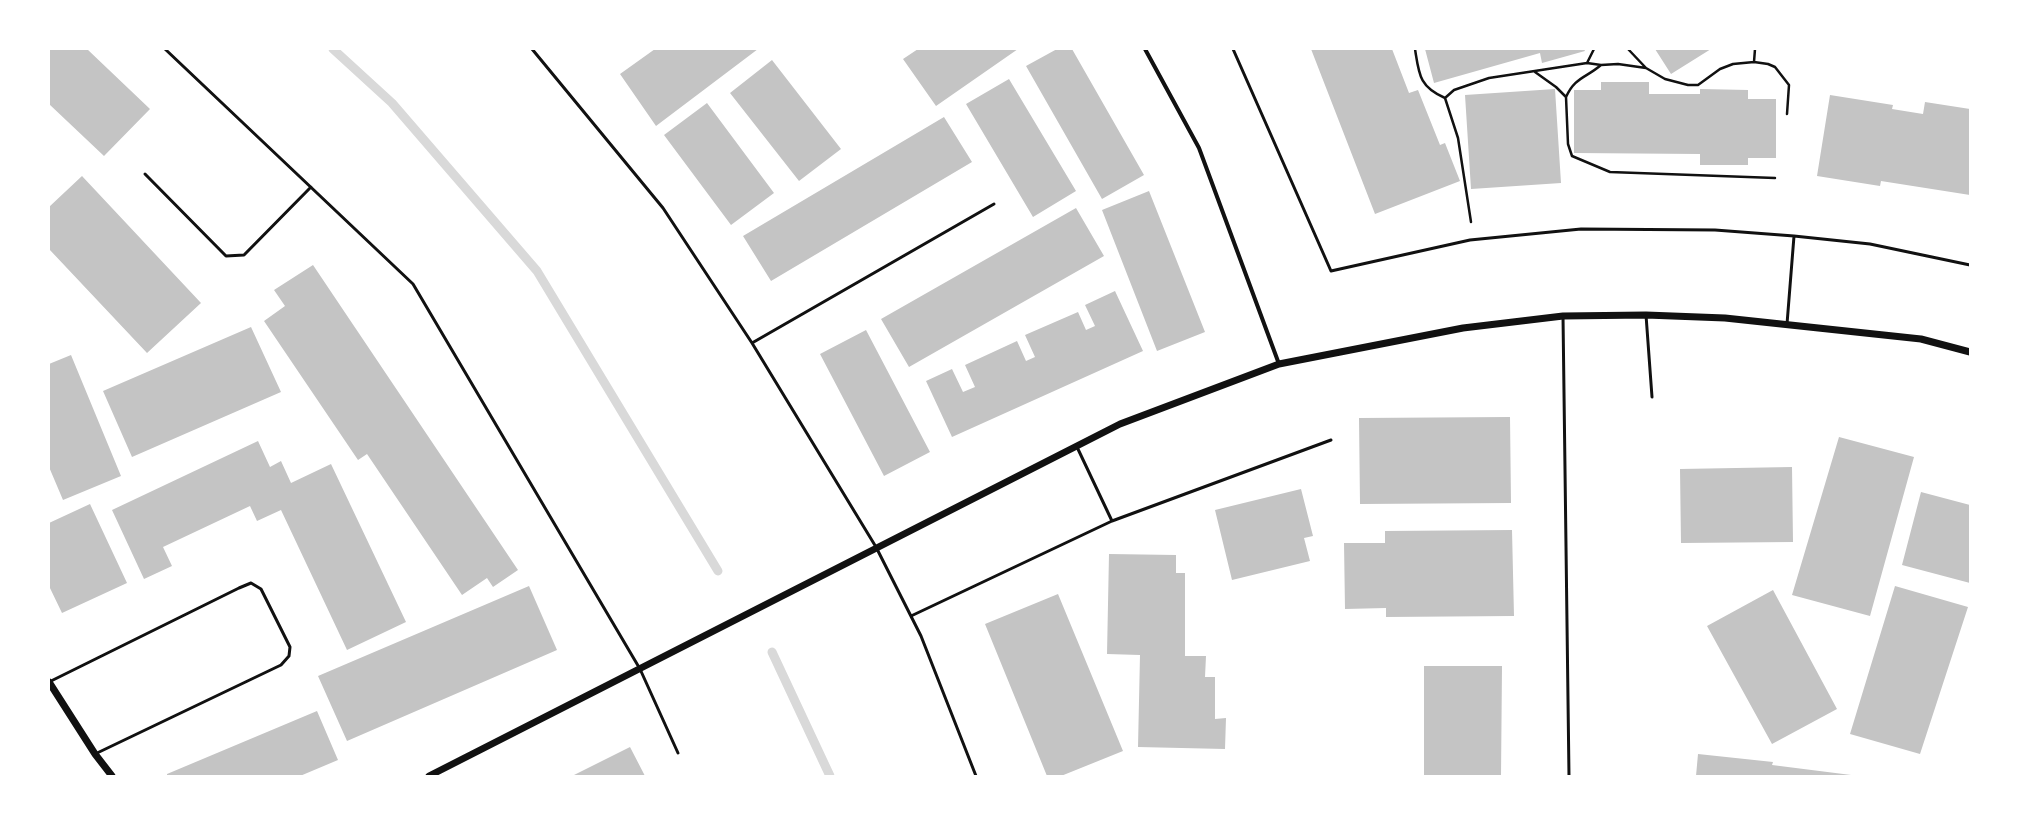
<!DOCTYPE html>
<html>
<head>
<meta charset="utf-8">
<style>
  body { margin:0 }
  #map { position:relative; width:2019px; height:825px; overflow:hidden; background:#fff; font-family:"IBM Plex Sans",sans-serif }
  canvas { display:block }
  .frame { position:absolute; inset:0; border:50px solid #fff; pointer-events:none }
</style>
</head>
<body>
<div id="map">
<canvas width="2019" height="825"></canvas>
<div class="frame"></div>
</div>
<script>
const g = document.querySelector('canvas').getContext('2d');
g.lineJoin = 'round';
function trace(path, color, width, dash) {
  g.strokeStyle = color;
  g.lineWidth = width;
  g.lineCap = dash ? 'butt' : 'round';
  g.setLineDash(dash || []);
  g.stroke(path);
}
function paint(path, color) {
  g.fillStyle = color;
  g.fill(path, 'evenodd');
}
const stream = new Path2D(`
  M 333,49 L 392,103 L 537,271 L 718,571
  M 772,652 L 830,776`);
const building = new Path2D(`
  M 49,49 L 87,49 L 150,109 L 104,156 L 49,104 Z
  M 655,49 L 758,49 L 656,126 L 620,74 Z
  M 918,49 L 1018,49 L 936,106 L 903,59 Z
  M 1057,49 L 1072,49 L 1144,175 L 1102,199 L 1026,66 Z
  M 1311,49 L 1392,49 L 1409,93 L 1418,90 L 1440,145 L 1445,143 L 1460,181 L 1375,214 Z
  M 1425,49 L 1584,49 L 1585,51 L 1542,63 L 1540,53 L 1434,83 Z
  M 1655,49 L 1711,49 L 1671,74 Z
  M 772,60 L 841,149 L 799,181 L 730,93 Z
  M 1009,79 L 1076,191 L 1033,217 L 966,104 Z
  M 1601,82 L 1649,82 L 1649,94 L 1700,94 L 1700,89 L 1748,90 L 1748,99 L 1776,99 L 1776,158 L 1748,158 L 1748,165 L 1700,165 L 1700,154 L 1574,153 L 1574,90 L 1601,90 Z
  M 1555,89 L 1561,183 L 1471,189 L 1465,95 Z
  M 1830,95 L 1893,105 L 1892,109 L 1923,114 L 1925,102 L 1970,109 L 1970,195 L 1881,181 L 1880,186 L 1817,176 Z
  M 707,103 L 774,193 L 731,225 L 664,135 Z
  M 944,117 L 972,162 L 771,281 L 743,236 Z
  M 82,176 L 201,303 L 147,353 L 49,249 L 49,207 Z
  M 1149,191 L 1205,332 L 1157,351 L 1102,210 Z
  M 1076,208 L 1104,256 L 909,367 L 881,319 Z
  M 313,265 L 518,570 L 493,587 L 487,578 L 462,595 L 367,454 L 358,460 L 264,321 L 285,306 L 274,290 Z
  M 1115,291 L 1143,351 L 952,437 L 926,381 L 952,369 L 963,392 L 975,387 L 965,365 L 1017,341 L 1026,361 L 1035,357 L 1025,335 L 1078,312 L 1086,330 L 1095,326 L 1085,305 Z
  M 251,327 L 281,392 L 132,457 L 103,391 Z
  M 866,330 L 930,452 L 884,476 L 820,354 Z
  M 71,355 L 121,476 L 63,500 L 49,467 L 49,364 Z
  M 1510,417 L 1511,503 L 1360,504 L 1359,418 Z
  M 1839,437 L 1914,457 L 1870,616 L 1792,595 Z
  M 258,441 L 270,467 L 281,461 L 291,483 L 331,464 L 406,622 L 347,650 L 281,510 L 257,521 L 250,506 L 163,547 L 172,566 L 144,579 L 112,510 Z
  M 1792,467 L 1793,542 L 1681,543 L 1680,469 Z
  M 1301,489 L 1313,536 L 1304,538 L 1310,561 L 1232,580 L 1215,510 Z
  M 1921,492 L 1970,505 L 1970,583 L 1902,565 Z
  M 90,504 L 127,583 L 62,613 L 49,586 L 49,523 Z
  M 1512,530 L 1514,616 L 1386,617 L 1386,608 L 1345,609 L 1344,543 L 1385,543 L 1385,531 Z
  M 1109,554 L 1176,555 L 1176,573 L 1185,573 L 1185,656 L 1206,656 L 1205,677 L 1215,677 L 1215,719 L 1226,718 L 1225,749 L 1138,747 L 1140,655 L 1107,654 Z
  M 529,586 L 557,650 L 347,741 L 318,676 Z
  M 1895,586 L 1968,607 L 1920,754 L 1850,734 Z
  M 1773,590 L 1837,709 L 1772,744 L 1707,626 Z
  M 1058,594 L 1123,751 L 1061,776 L 1047,776 L 985,624 Z
  M 1424,666 L 1502,666 L 1501,776 L 1424,776 Z
  M 317,711 L 338,760 L 300,776 L 167,776 L 167,774 Z
  M 630,747 L 645,776 L 572,776 Z
  M 1698,754 L 1773,762 L 1772,765 L 1859,776 L 1696,776 Z`);
const path = new Path2D(`
  M 1415,49 C 1419,74 1419,87 1445,98 L 1458,138 L 1471,222
  M 1628,49 L 1646,68
  M 1754,62 L 1755,49
  M 1601,65 L 1618,64 L 1646,68 L 1665,79 L 1688,85 L 1698,85 L 1720,69 L 1733,64 L 1754,62 L 1768,64 L 1775,67 L 1789,85 L 1787,114
  M 1535,72 L 1556,87 L 1566,97 L 1568,144 L 1572,156 L 1610,172 L 1775,178
  M 1566,97 C 1575,77 1586,78 1601,65 L 1587,63
  M 1445,98 L 1454,90 L 1489,78 L 1587,63 L 1594,49`);
const service = new Path2D(`
  M 165,49 L 413,284 L 640,669 L 678,753
  M 532,49 L 663,208 L 752,343 L 876,547 L 921,636 L 976,776
  M 1233,49 L 1331,271 L 1470,240 L 1581,229 L 1715,230 L 1794,236 L 1870,244 L 1970,265
  M 145,174 L 226,256 L 244,255 L 311,187
  M 1646,315 L 1652,397
  M 1563,316 L 1569,776
  M 1787,324 L 1794,236
  M 752,343 L 994,204
  M 1077,447 L 1112,521
  M 911,616 L 1112,521 L 1331,440
  M 49,682 L 239,588 L 251,583 L 261,589 L 290,647 L 289,656 L 281,665 L 95,754`);
const minor = new Path2D(`
  M 1145,49 L 1199,148 L 1279,364`);
const tertiary = new Path2D(`
  M 49,682 L 95,754 L 112,776
  M 429,776 L 1120,424 L 1279,364 L 1463,328 L 1563,316 L 1646,315 L 1725,318 L 1921,339 L 1970,352`);
trace(stream, '#d9d9d9', 9);
paint(building, '#c4c4c4');
trace(path, '#111', 2.5);
trace(service, '#111', 3);
trace(minor, '#111', 4);
trace(tertiary, '#111', 7);
</script>
</body>
</html>
